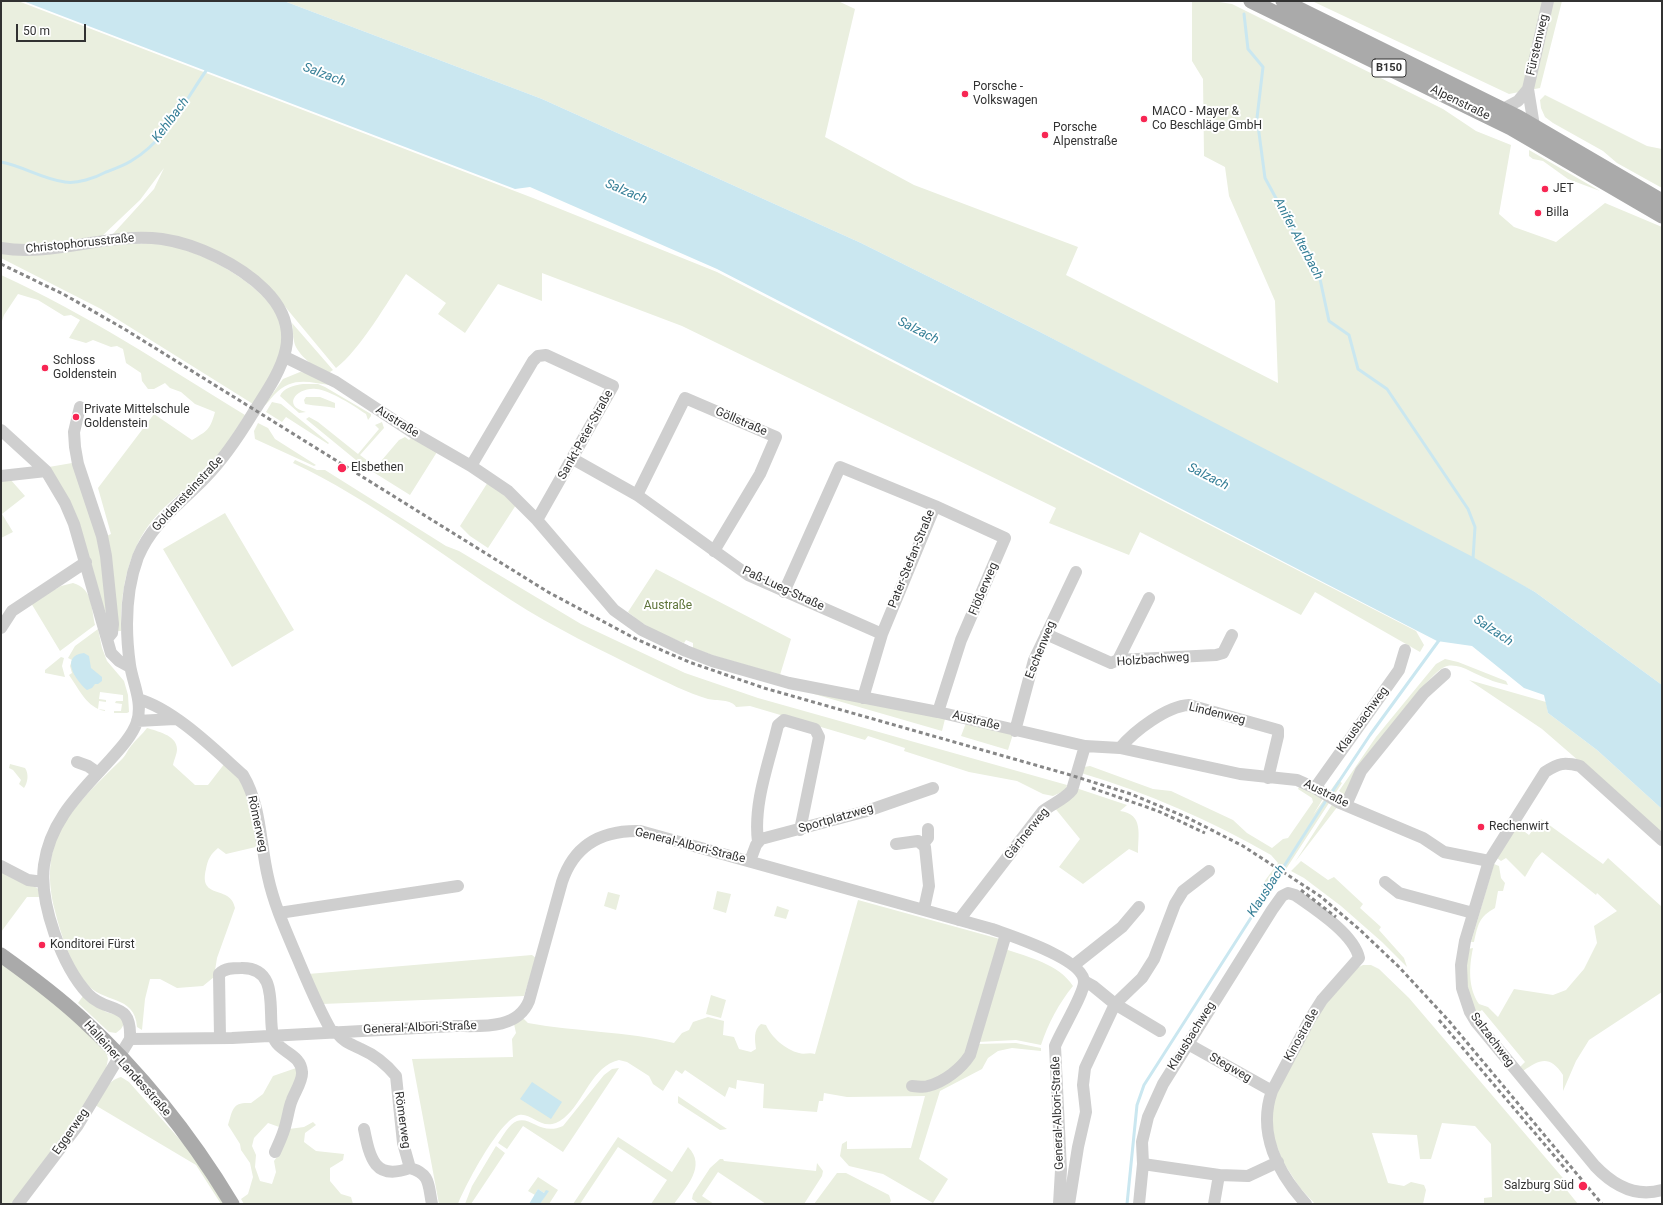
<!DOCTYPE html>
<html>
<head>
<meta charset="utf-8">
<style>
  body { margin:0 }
  #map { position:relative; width:1663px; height:1205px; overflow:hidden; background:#fff; font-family:Roboto,sans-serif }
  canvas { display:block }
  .frame { position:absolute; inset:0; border:2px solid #323232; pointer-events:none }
  .scale { position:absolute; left:16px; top:24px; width:70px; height:18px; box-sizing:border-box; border:2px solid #323232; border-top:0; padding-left:5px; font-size:12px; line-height:14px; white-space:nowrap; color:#323232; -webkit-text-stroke:3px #fff; paint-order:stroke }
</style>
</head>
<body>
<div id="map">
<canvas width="1663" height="1205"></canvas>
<div class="frame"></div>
<div class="scale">50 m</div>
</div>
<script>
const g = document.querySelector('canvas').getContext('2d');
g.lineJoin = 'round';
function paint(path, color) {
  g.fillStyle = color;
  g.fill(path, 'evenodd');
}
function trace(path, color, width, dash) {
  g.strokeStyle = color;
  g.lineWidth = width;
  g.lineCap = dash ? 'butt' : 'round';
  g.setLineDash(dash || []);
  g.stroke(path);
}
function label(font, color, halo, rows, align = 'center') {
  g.font = font + ' Roboto,sans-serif';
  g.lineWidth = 4;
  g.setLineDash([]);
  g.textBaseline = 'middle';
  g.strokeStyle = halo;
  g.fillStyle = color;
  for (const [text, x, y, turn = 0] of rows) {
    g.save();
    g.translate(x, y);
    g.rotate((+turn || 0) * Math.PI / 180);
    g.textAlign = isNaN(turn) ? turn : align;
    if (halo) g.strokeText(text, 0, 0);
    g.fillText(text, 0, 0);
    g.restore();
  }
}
const green = new Path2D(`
  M 1,1 L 18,1 L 533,198 L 717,272 L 1416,631 L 1424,645 L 1420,652 L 1315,592 L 1301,615 L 1140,532 L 1129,555 L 1049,523 L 1056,508 L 682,326 L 542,273 L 542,301 L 498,284 L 465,333 L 438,314 L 446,303 L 406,274 C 388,301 360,350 336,368 L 277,297 L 217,253 L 112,235 L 154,189 L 164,168 L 140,200 L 100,238 L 55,245 L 1,244 Z
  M 284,1 L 838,1 L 855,9 L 825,137 L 914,185 L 1078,247 L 1066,275 L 1278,383 L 1275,301 L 1229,196 L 1225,167 L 1204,156 L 1203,79 L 1192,61 L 1192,1 L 1213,1 L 1232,4 L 1443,109 L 1476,131 L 1511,145 L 1499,214 L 1514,227 L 1556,242 L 1605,203 L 1662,227 L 1662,685 L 1535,592 L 1040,332 L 861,243 L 542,99 Z
  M 1312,1 L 1562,1 L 1540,88 L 1509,94 Z
  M 1545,95 L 1647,146 L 1662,149 L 1662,188 L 1617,163 L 1603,151 L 1553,123 L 1545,117 L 1541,108 L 1540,100 Z
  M 1529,150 L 1600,191 L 1568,179 L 1543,161 L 1533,159 L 1529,156 Z
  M 129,243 C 142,244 158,243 171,246 C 207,254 258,282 277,314 C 281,320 282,337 282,344 C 280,366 264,385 253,404 L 101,309 L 1,258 L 1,252 Z
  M 1,275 C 87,314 165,366 245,415 C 233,434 221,455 204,472 C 190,486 173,498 159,513 C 129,544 120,589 121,631 L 116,631 L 104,537 L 111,534 L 98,488 L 154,414 L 192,440 C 207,431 210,430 215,412 L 195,404 L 181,392 L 170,388 L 165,383 L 154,389 L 148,389 L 142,381 L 141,373 L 126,363 L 123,349 L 117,346 L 111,347 L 93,340 L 86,343 L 69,338 L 80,320 L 71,315 L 64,316 L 38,300 L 18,294 L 4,315 L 1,324 Z
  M 292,323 L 333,370 L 330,372 C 318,371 300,357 295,345 C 293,339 293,330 292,323 Z
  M 300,372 L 309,373 L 330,385 C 308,382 292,376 274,395 C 270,399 267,404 263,407 L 283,379 Z
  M 303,384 L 318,384 L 325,387 L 371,414 L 371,416 L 368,420 L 366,414 C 354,406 330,390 316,389 C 297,387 281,406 306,412 L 299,413 L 280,396 C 283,388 294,385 303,384 Z
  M 306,397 L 320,397 L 335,403 L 335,408 C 325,406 315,406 305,404 L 304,400 Z
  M 272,402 L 281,404 L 329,443 L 328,444 L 286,417 L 282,422 L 266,412 Z
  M 309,417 L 318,422 L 358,454 L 379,429 L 375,425 L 382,422 L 384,428 L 360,455 L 376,467 L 399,440 L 405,437 L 409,440 L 413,436 L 437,452 L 410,495 L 362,465 L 306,419 Z
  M 258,423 L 268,428 L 275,439 L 316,465 L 314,466 L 255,439 L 254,431 Z
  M 295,460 L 317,470 L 325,470 L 446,546 L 459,551 L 581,624 L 685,673 L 758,698 L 1067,785 L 1066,790 L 1053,796 L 1043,794 L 1017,781 L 969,772 L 904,751 L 905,748 L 868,736 L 865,740 L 750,706 L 736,707 C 732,699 716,701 708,699 C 688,693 666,682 647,673 C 601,650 554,628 511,600 C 439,553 371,500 293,463 Z
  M 72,463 L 100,538 L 111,626 L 49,467 Z
  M 10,479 L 25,496 L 2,514 L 13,532 L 1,538 L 1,482 Z
  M 488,482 L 516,505 L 488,548 L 470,536 L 460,526 Z
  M 225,513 L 294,630 L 232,667 L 163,549 Z
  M 656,569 L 791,639 L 780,675 L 715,656 L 693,648 L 693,643 L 686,640 L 684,643 L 655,631 L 639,621 L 628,612 Z
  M 73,583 C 93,589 91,607 95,625 L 60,651 L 31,603 L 61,586 Z
  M 98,629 L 102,648 L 107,661 L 124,681 L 128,695 L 129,712 L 127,713 L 114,713 L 114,711 L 121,711 L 122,704 L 115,703 L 116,701 L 123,701 L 123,695 L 100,692 L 99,699 L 106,700 L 106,702 L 99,701 L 98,709 L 105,710 L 105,711 C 87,708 79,689 69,675 L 72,673 L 70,666 L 72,660 L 68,658 L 75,646 Z
  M 61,657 L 64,658 L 62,666 L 65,677 L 45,673 L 45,670 Z
  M 1445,659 L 1458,662 L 1506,681 L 1508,685 C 1501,683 1494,682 1488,679 C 1475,675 1461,663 1447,666 C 1426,671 1362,773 1346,796 L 1339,791 L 1376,737 L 1436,664 Z
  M 1469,680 L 1546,702 L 1548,713 L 1597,750 L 1662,809 L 1662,833 L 1542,729 Z
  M 817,693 L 945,719 L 942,731 L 814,694 Z
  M 966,723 L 1013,734 L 1008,750 L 961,736 Z
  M 147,728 C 156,731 177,735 177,749 C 177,754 174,760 173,765 L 195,785 L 208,785 L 225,763 L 243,780 L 260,846 L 226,854 L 218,848 C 210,855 208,859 206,869 C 198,901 231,884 235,908 L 217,958 L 214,977 L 203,986 L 177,988 L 160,979 L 150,979 L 145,999 L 142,1030 L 137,1027 C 135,994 102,1004 86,983 C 70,963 61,935 55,911 C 36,836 75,806 123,758 C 126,755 128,749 131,746 C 136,739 142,735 147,728 Z
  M 10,764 L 25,768 C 29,774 28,782 24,788 L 19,784 L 21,780 L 13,770 L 9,768 Z
  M 1090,766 L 1153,789 L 1171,791 L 1233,820 L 1247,833 L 1272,848 L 1283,839 L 1288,838 L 1313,802 L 1312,798 L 1298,789 L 1301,783 L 1324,797 L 1313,815 L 1338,780 L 1342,783 L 1271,892 L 1261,886 L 1278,863 L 1271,855 C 1210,820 1148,793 1081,773 L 1084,767 Z
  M 1076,788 L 1127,805 L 1120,811 C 1144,814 1138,835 1138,853 L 1129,849 L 1083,884 L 1059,867 L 1080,839 L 1054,807 Z
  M 1333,803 L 1338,806 L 1295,862 Z
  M 1541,819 L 1603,864 L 1608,858 L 1662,907 L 1662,992 L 1589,1040 L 1576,1061 L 1563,1091 L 1563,1075 C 1550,1055 1540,1059 1523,1071 L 1520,1067 L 1525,1062 L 1482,1010 L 1476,1014 C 1468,989 1463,977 1468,949 L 1473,948 C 1469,967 1468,988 1479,1004 L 1488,1007 L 1498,1017 L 1514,989 L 1553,995 L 1566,990 L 1584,969 L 1597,943 L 1594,926 L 1617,911 L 1597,893 L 1596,895 L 1542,852 L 1535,860 L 1525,877 L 1506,858 L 1501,861 L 1497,858 L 1517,826 L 1529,835 Z
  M 1301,861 L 1328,880 L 1334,877 L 1363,904 L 1360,908 L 1381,927 L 1379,930 L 1404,958 L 1407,967 L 1382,942 L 1341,906 L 1304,878 L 1291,871 Z
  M 1494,864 L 1499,866 L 1501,878 L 1505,883 L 1503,891 L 1498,891 L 1495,908 C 1479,917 1478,924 1474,942 L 1471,942 Z
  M 1,870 L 39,889 L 39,897 L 27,897 L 1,932 Z
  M 717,891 L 731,894 L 726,913 L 713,909 Z
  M 608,892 L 620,895 L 616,910 L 604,906 Z
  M 858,900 L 1007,941 L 1005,949 C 1028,957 1059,964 1073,986 C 1059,1003 1048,1024 1041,1045 L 1016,1040 L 978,1042 L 977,1044 L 1016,1043 L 1041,1048 L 1041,1051 L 1012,1048 L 998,1051 L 988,1058 L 982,1069 L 940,1091 L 919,1159 L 948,1179 L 933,1203 L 883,1174 L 849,1166 L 840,1156 L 842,1144 L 847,1141 L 847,1149 L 911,1148 L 925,1096 L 847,1097 L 824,1093 L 823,1101 L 819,1101 L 817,1112 L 763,1108 L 764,1084 L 737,1080 L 736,1089 L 729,1087 L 725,1097 L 685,1070 L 682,1074 L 676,1070 L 663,1091 L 653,1084 L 649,1076 L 627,1062 L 619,1060 C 592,1066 584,1102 564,1118 C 543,1135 533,1112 519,1115 C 500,1119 465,1186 458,1204 L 439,1204 L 412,1059 L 513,1057 L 512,1039 L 516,1033 L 514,1024 L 523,1018 L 528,1023 C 576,1032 626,1031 674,1043 L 682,1033 L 689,1030 L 693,1022 L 708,1017 L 724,1021 L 723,1035 L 734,1037 L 739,1049 L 751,1052 L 756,1049 C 755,1040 753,1030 761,1024 L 766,1025 C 771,1037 786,1050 799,1053 C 804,1055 809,1052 815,1054 Z
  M 777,906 L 789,910 L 786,919 L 774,916 Z
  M 532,955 L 536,958 L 524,996 L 322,1004 L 308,974 Z
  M 1,961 L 58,1004 L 106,1051 L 108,1059 L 106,1069 L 71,1127 L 12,1204 L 1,1204 Z
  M 1363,965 L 1371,965 L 1379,969 L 1409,998 L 1568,1184 L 1565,1188 L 1578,1204 L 1484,1204 L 1484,1198 L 1492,1197 L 1491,1144 L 1475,1126 L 1442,1123 L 1431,1159 L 1420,1159 L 1417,1135 L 1372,1133 L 1388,1183 L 1404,1186 L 1411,1182 L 1424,1185 L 1426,1190 L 1423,1204 L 1315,1204 L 1300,1188 L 1283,1162 L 1275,1141 L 1271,1119 L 1276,1094 L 1312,1021 L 1355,969 Z
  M 711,995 L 726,1000 L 721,1018 L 706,1014 Z
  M 83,996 L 106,1012 L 120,1016 L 124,1024 L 121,1029 L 116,1033 L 109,1032 L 78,1003 Z
  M 299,1067 L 282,1128 L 268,1123 L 254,1138 L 252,1146 L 256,1155 L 255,1167 L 260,1181 L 272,1184 L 276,1172 L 274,1161 L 279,1154 L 289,1129 L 304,1127 L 313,1122 L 316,1125 L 305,1133 L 304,1142 L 316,1151 L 344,1154 L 343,1160 L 330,1168 L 330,1181 L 341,1194 L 351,1197 L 353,1204 L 244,1204 L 241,1199 L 248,1194 L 253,1177 L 250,1163 L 241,1150 L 240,1144 L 228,1125 C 233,1109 232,1102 251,1103 L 263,1094 L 273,1076 Z
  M 619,1068 L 563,1152 L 523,1126 L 507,1149 L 498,1143 C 503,1136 509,1124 517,1121 C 531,1116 541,1136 563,1126 L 604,1075 L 612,1069 Z
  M 121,1077 L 129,1082 L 197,1159 L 226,1204 L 221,1204 L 196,1165 L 95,1105 C 101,1095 108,1080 121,1077 Z
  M 678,1096 L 727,1129 L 720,1130 L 678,1103 Z
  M 618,1137 L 672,1172 L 688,1147 C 707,1166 686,1187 674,1204 L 651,1204 L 667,1180 L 618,1147 L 580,1204 L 573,1204 Z
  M 496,1146 L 505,1153 L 471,1204 L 465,1204 L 472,1186 Z
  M 720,1159 L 723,1159 L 724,1161 L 816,1171 L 817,1163 L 823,1171 L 822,1176 L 804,1204 L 766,1204 L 718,1172 L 702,1196 L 714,1204 L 699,1204 L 692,1199 L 693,1194 L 710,1168 Z
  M 837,1173 L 846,1173 L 889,1195 L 891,1201 L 889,1204 L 814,1204 Z
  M 538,1177 L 558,1190 L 549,1204 L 540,1204 L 548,1191 L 544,1193 L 538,1189 L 535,1195 L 528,1191 Z`);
const water = new Path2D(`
  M 23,1 L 284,1 L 542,99 L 861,243 L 1040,332 L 1473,557 L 1535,592 L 1662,685 L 1662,809 L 1597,750 L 1548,713 L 1544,695 L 1524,688 L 1472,646 L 1437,641 L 717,269 L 530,187 L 515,189 Z
  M 84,653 L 89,656 L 91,668 L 102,677 L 102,681 L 98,684 L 95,684 L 92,688 L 87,690 C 76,681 59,656 84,653 Z
  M 532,1082 L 562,1102 L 551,1119 L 520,1099 Z
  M 538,1189 L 544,1193 L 546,1190 L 549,1191 L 540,1204 L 529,1204 Z`);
const stream = new Path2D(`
  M 1244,14 L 1248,49 L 1263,67 L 1257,118 L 1265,178 L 1320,279 L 1329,321 L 1349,335 L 1358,369 L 1387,389 L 1468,509 L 1475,527 L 1473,559
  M 1,162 C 23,166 42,179 65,182 C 77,184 95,178 106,172 C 114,169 123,166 131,161 C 167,140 185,100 208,68
  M 1330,795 L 1370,735 L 1440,639
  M 1127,1204 L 1137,1105 L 1144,1085 L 1327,799`);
const minor = new Path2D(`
  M 1503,109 L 1518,101 L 1528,89
  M 1534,126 L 1528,89 L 1548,1
  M 1,248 C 55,257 108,232 162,239 C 197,244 240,265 265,290 C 308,333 280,371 253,413 C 239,436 224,459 205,478 C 180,504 152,523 138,557 C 125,592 125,629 130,665 C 133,684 143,702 137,722 C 132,736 120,749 110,760 C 81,792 50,820 44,865 C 39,903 62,966 88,994 C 108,1015 132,999 130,1039 L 78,1125 L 18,1204
  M 285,357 L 336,382 L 412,432 L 471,466 L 508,491 L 537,520 L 614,610 L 642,630 L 686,651 L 712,661 L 789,683 L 938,712 L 1085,746 L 1120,748 L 1240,774 L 1297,780 L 1315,788 L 1340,803 L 1423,838 L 1444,852 L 1489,861
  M 80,407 L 74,432 L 75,447 L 78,464 L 102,536 L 106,556 L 113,624 L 112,633 L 107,639
  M 1,430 L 46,471 L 65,503 L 74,524 L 111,653 L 119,661 L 130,667
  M 573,459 L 637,495 L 748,575 L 882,634
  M 471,466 L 533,361 L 538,356 L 546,355 L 613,386 L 537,520
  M 1,476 L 46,471
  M 637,495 L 685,398 L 776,437 L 760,474 L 714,551
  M 784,592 L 840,467 L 935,506 L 1005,538 L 961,640 L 938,712
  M 1,628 L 12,611 L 86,562
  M 1046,634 L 1111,663 L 1118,660 L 1216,655 L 1223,653 L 1232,635
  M 1118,660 L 1149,598
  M 863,698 L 882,634 L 935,506
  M 138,699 C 174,709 215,750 243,775 C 261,805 260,843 268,877 C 274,905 286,931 297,957 C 308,983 318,1008 332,1032
  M 137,721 L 175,719
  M 1015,731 L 1034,660 L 1076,572
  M 1120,748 C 1134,731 1167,706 1189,705 L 1278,730 L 1278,736 L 1268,778
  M 77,762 L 88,766 L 98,773
  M 1315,788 L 1399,670 L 1405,650
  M 1346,805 L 1361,771 L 1424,693 L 1445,674
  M 1662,840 L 1580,766 C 1564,762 1559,763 1545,772 L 1489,861 L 1465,941 L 1461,965 L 1462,988 L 1470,1012 L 1476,1022 L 1595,1166 C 1613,1185 1635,1198 1662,1190
  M 758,842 C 753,803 769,763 778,725 L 784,720 L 815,729 L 819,737 L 800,830
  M 896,844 L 918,841 L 925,847 L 929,886 L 924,909
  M 923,844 L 928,838 L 928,829
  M 750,861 L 756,845 L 761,839 L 867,811 L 933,788
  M 1,866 L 28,880 L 43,882
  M 1385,882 L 1399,893 L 1473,913
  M 279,913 L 458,886
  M 959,920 L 1043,811 C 1052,804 1065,799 1072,790 L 1085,746
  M 1074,965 L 1122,927 L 1139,907
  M 1084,981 L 1093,986 L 1115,1004 L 1160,1031
  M 336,1032 C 345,1043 349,1043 361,1049 C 375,1055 386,1064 396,1076 L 403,1143 L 410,1168 C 431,1174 428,1185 432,1204
  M 220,1038 L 219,974 C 225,968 233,968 241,968 C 281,967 267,1013 273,1036 C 278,1053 301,1053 302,1072 C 303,1080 295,1092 292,1100 C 289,1107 288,1116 286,1123 C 284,1133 279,1143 275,1152
  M 130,1039 L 232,1038 L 455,1026 C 481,1026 517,1030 529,1001 L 562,882 C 574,845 602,830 640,831 L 992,929 C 1011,936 1084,959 1084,982 C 1084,994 1061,1031 1055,1046 L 1061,1170 L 1059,1204
  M 1188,1044 L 1272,1091
  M 912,1086 C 917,1086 924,1088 928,1086 C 944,1082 961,1069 970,1055 L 1006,934
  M 364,1129 C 370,1159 375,1181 410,1168
  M 1143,1164 L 1219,1175 L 1248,1176 L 1278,1162
  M 1069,1204 L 1078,1147 L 1086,1112 L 1083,1085 L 1085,1068 L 1115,1004 L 1142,978 L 1154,959 L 1175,904 L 1183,891 L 1209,871
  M 1139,1204 L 1143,1164 L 1142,1142 L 1148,1117 L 1163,1084 L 1272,910 L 1282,896 L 1288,893 L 1295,895 C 1315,909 1354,934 1359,958 L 1322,1000 L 1310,1019 L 1272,1091 C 1257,1133 1278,1173 1306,1204
  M 1214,1204 L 1219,1175`);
const major = new Path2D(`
  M 1251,1 L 1511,128 L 1662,216
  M 1283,1 L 1518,117 L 1662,201
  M 1,955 C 29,975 56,995 82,1019 C 140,1072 191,1136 232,1204`);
const rail = new Path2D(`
  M 1,264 L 65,295 L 126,330 L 548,592 L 636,639 L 689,662 L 764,688 L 1067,774 L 1131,794 L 1188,818 L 1243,846 L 1320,896 L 1359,929 L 1399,967 L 1449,1021 L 1602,1204
  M 1092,788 L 1158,811 L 1205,833
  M 1301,890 L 1336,917
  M 1439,1020 L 1568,1172`);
const markers = [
  [965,94,4,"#f72653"],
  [1144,119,4,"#f72653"],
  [1045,135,4,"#f72653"],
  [1545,189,4,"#f72653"],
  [1538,213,4,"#f72653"],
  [45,368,4,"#f72653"],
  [76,417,4,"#f72653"],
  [342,468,5,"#f72653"],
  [1481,827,4,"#f72653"],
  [42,945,4,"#f72653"],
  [1583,1186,5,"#f72653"]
];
const shields = [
  [1389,68,34]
];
const shieldNames = [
  ["B150",1389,68]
];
const streetNames = [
  ["Fürstenweg",1538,45,-77],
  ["Alpenstraße",1460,103,26],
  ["Christophorusstraße",80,244,-6],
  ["Austraße",397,422,32],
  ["Göllstraße",741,422,23],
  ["Sankt-Peter-Straße",586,435,-61],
  ["Goldensteinstraße",188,494,-47],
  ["Pater-Stefan-Straße",912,559,-68],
  ["Paß-Lueg-Straße",783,589,25],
  ["Flößerweg",984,589,-67],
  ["Eschenweg",1041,650,-68],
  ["Holzbachweg",1153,660,-4],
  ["Lindenweg",1217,714,14],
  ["Klausbachweg",1363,720,-54],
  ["Austraße",976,721,14],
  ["Austraße",1326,794,26],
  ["Sportplatzweg",836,819,-16],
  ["Römerweg",257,824,78],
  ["Gärtnerweg",1027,834,-51],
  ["General-Albori-Straße",690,846,14],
  ["General-Albori-Straße",420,1028,-2],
  ["Kinostraße",1302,1035,-61],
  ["Klausbachweg",1192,1036,-58],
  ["Salzachweg",1492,1040,53],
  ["Stegweg",1230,1068,30],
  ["Halleiner Landesstraße",127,1069,48],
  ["General-Albori-Straße",1058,1113,-92],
  ["Römerweg",402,1120,82],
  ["Eggerweg",71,1132,-55]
];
const poiNames = [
  ["Porsche -",973,87],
  ["Volkswagen",973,101],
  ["MACO - Mayer &",1152,112],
  ["Co Beschläge GmbH",1152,126],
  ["Porsche",1053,128],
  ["Alpenstraße",1053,142],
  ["JET",1553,189],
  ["Billa",1546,213],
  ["Schloss",53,361],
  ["Goldenstein",53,375],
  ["Private Mittelschule",84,410],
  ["Goldenstein",84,424],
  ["Elsbethen",351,468],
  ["Rechenwirt",1489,827],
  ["Konditorei Fürst",50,945],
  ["Salzburg Süd",1574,1186,"right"]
];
const parkNames = [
  ["Austraße",668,606]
];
const waterNames = [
  ["Salzach",324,75,21],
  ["Kehlbach",171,120,-53],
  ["Salzach",626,192,23],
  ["Anifer Alterbach",1298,239,62],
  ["Salzach",918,331,27],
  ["Salzach",1208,477,27],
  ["Salzach",1493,631,34],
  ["Klausbach",1267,891,-57]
];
paint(green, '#eaefdf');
paint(water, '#cae7f0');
trace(stream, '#cae7f0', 3);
trace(minor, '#cfcfcf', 12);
trace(major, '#aaa', 15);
trace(rail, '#878787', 3, [4, 3]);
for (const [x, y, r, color] of markers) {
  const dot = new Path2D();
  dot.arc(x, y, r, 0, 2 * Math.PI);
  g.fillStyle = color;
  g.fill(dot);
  trace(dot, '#fff', 1.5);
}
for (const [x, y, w] of shields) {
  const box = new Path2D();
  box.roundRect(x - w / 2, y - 9, w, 18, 3);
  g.fillStyle = '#fff';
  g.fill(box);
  trace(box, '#323232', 1);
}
label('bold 11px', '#323232', null, shieldNames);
label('12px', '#323232', '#fff', streetNames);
label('12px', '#323232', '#fff', poiNames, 'left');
label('12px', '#5d7339', '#fff', parkNames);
label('italic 13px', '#347e96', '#fff', waterNames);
</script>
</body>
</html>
